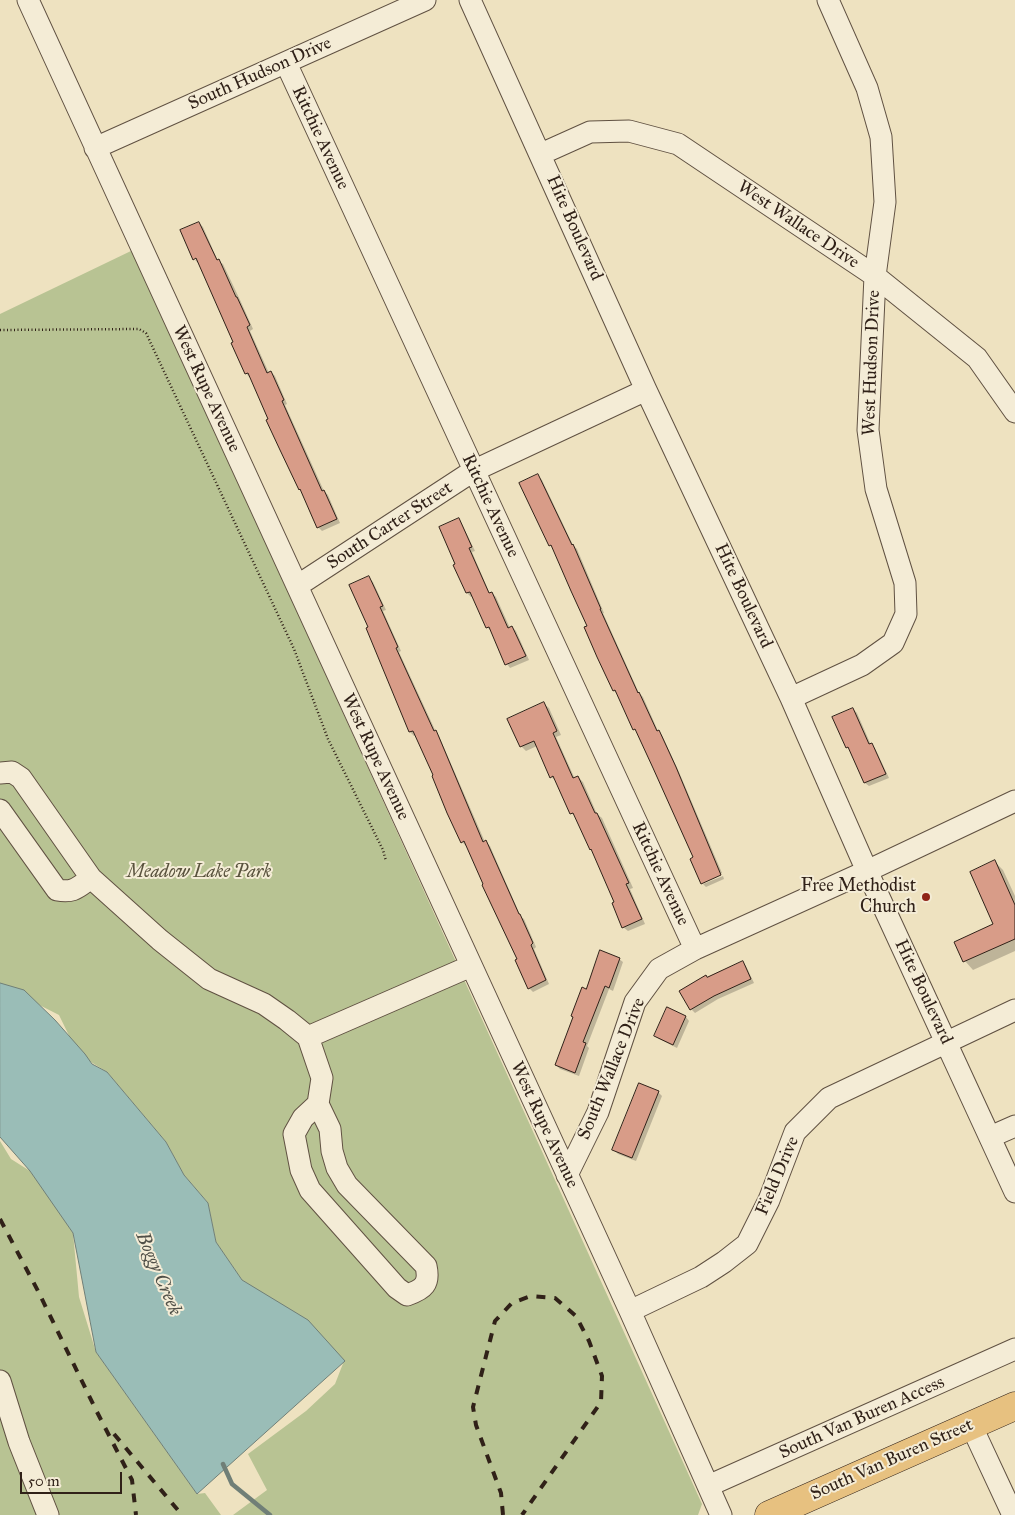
<!DOCTYPE html>
<html>
<head>
<meta charset="utf-8">
<style>
  body { margin:0 }
  #map { position:relative; width:1015px; height:1515px; overflow:hidden; background:#eee2c0; font-family:"IM FELL Great Primer",serif }
  canvas { display:block }
  .scale { position:absolute; left:20px; top:1472px; width:102px; height:22px; box-sizing:border-box; border:2px solid #302118; border-top:0; padding-left:6px; font-size:15px; line-height:18px; white-space:nowrap; color:#302118; -webkit-text-stroke:4px #f4ecd6; paint-order:stroke }
</style>
</head>
<body>
<div id="map">
<canvas width="1015" height="1515"></canvas>
<div class="scale">50 m</div>
</div>
<script>
const g = document.querySelector('canvas').getContext('2d');
g.lineJoin = 'round';
function paint(path, color) {
  g.fillStyle = color;
  g.fill(path, 'evenodd');
}
function trace(path, color, width, dash) {
  g.strokeStyle = color;
  g.lineWidth = width;
  g.lineCap = dash ? 'butt' : 'round';
  g.setLineDash(dash || []);
  g.stroke(path);
}
function label(font, color, halo, rows, align = 'center') {
  g.font = font + ' "IM FELL Great Primer",serif';
  g.lineWidth = 4;
  g.setLineDash([]);
  g.textBaseline = 'middle';
  g.strokeStyle = halo;
  g.fillStyle = color;
  for (const [text, x, y, turn = 0] of rows) {
    g.save();
    g.translate(x, y);
    g.rotate((+turn || 0) * Math.PI / 180);
    g.textAlign = isNaN(turn) ? turn : align;
    if (halo) g.strokeText(text, 0, 0);
    g.fillText(text, 0, 0);
    g.restore();
  }
}
const green = new Path2D(`
  M 133,250 L 702,1504 L 698,1515 L 233,1515 L 267,1490 L 248,1454 L 306,1411 L 335,1384 L 344,1361 L 282,1308 L 242,1280 L 216,1242 L 208,1203 L 184,1175 L 166,1142 L 107,1072 L 78,1054 L 59,1015 L 0,985 L 0,314 Z
  M 0,1141 L 11,1159 L 30,1171 L 52,1201 L 73,1233 L 79,1297 L 96,1352 L 197,1494 L 205,1493 L 221,1515 L 0,1515 Z`);
const water = new Path2D(`
  M 0,983 L 24,990 L 55,1020 L 85,1054 L 92,1064 L 107,1072 L 166,1142 L 184,1175 L 208,1203 L 216,1242 L 242,1280 L 308,1320 L 345,1361 L 197,1494 L 96,1352 L 73,1233 L 30,1171 L 0,1137 Z`);
const shadow = new Path2D(`
  M 199,223 L 203,227 L 218,261 L 223,264 L 241,302 L 253,329 L 250,331 L 269,373 L 271,372 L 275,376 L 287,404 L 285,405 L 324,491 L 328,495 L 340,523 L 322,531 L 318,527 L 303,492 L 300,489 L 281,449 L 270,420 L 251,377 L 249,377 L 246,373 L 235,343 L 199,262 L 198,263 L 195,260 L 202,257 Z
  M 538,476 L 542,480 L 573,545 L 577,549 L 604,613 L 603,613 L 639,693 L 643,697 L 658,731 L 662,735 L 679,772 L 722,873 L 702,882 L 694,858 L 638,733 L 634,729 L 618,695 L 614,691 L 598,657 L 588,626 L 553,548 L 550,545 Z
  M 459,520 L 462,524 L 475,551 L 472,552 L 490,594 L 492,593 L 496,597 L 510,628 L 512,627 L 516,631 L 529,660 L 510,668 L 507,664 L 491,631 L 487,627 L 473,596 L 471,597 L 467,593 Z
  M 369,578 L 373,582 L 386,610 L 383,611 L 401,651 L 399,652 L 436,732 L 439,736 L 485,842 L 486,842 L 490,846 L 521,917 L 524,919 L 536,947 L 534,949 L 549,984 L 533,992 L 529,988 L 519,960 L 467,845 L 466,846 L 462,842 L 417,735 L 414,736 L 410,732 L 367,629 L 370,628 Z
  M 544,704 L 549,708 L 561,735 L 556,737 L 575,779 L 578,777 L 583,782 L 597,814 L 602,818 L 633,888 L 630,889 L 645,924 L 628,931 L 623,927 L 616,903 L 577,817 L 571,813 L 556,781 L 551,777 L 537,746 L 526,751 L 521,746 Z
  M 853,709 L 857,713 L 871,745 L 875,748 L 889,778 L 869,786 L 865,783 L 851,751 L 847,747 Z
  M 995,862 L 1003,870 L 1015,896 L 1015,951 L 973,970 L 965,961 L 956,942 L 995,925 Z
  M 723,876 L 724,879 L 706,887 L 703,884 Z
  M 619,959 L 623,962 L 613,991 L 609,989 L 587,1046 L 589,1048 L 579,1076 L 560,1069 L 556,1065 Z
  M 743,962 L 746,966 L 754,983 L 718,999 L 695,1013 L 691,1009 L 707,978 Z
  M 667,1009 L 686,1017 L 689,1021 L 677,1048 L 659,1039 L 655,1036 Z
  M 658,1092 L 662,1096 L 636,1161 L 618,1154 L 614,1150 Z`);
const stream = new Path2D(`
  M 223,1464 L 232,1484 L 270,1515`);
const building = new Path2D(`
  M 199,222 L 217,260 L 219,259 L 236,297 L 237,297 L 250,325 L 247,327 L 267,373 L 271,371 L 284,400 L 282,401 L 322,491 L 324,490 L 337,519 L 317,528 L 300,489 L 299,490 L 280,450 L 266,420 L 268,419 L 248,373 L 245,374 L 231,343 L 233,342 L 196,258 L 193,260 L 180,230 Z
  M 538,474 L 572,545 L 573,544 L 601,609 L 600,609 L 638,693 L 639,692 L 657,731 L 659,730 L 676,767 L 721,875 L 701,884 L 690,859 L 693,857 L 653,768 L 635,729 L 633,730 L 615,690 L 613,691 L 597,657 L 584,627 L 587,626 L 571,591 L 551,545 L 549,546 L 519,483 Z
  M 459,518 L 472,547 L 469,548 L 489,593 L 492,592 L 508,628 L 512,626 L 526,656 L 505,665 L 489,627 L 486,628 L 470,592 L 466,593 L 453,565 L 455,564 L 439,527 Z
  M 369,576 L 383,606 L 380,607 L 398,647 L 396,648 L 417,694 L 434,731 L 436,730 L 483,842 L 486,840 L 519,914 L 520,914 L 533,943 L 531,945 L 546,980 L 528,989 L 515,960 L 517,959 L 482,885 L 483,884 L 464,841 L 461,843 L 447,813 L 432,776 L 433,775 L 413,731 L 409,732 L 366,628 L 368,627 L 349,585 Z
  M 544,702 L 557,731 L 553,733 L 573,778 L 578,776 L 595,813 L 597,813 L 629,883 L 626,884 L 642,919 L 622,928 L 612,903 L 614,902 L 591,849 L 590,850 L 573,813 L 570,814 L 553,776 L 550,778 L 534,741 L 520,747 L 507,719 Z
  M 853,708 L 869,744 L 872,743 L 886,774 L 864,783 L 848,747 L 846,748 L 832,717 Z
  M 995,860 L 1015,905 L 1015,939 L 963,962 L 954,942 L 993,924 L 970,872 Z
  M 600,950 L 620,958 L 609,988 L 605,986 L 583,1042 L 586,1043 L 575,1073 L 555,1065 L 573,1017 L 571,1016 L 582,987 L 586,989 Z
  M 743,961 L 751,979 L 714,996 L 690,1010 L 679,991 L 706,975 L 707,977 Z
  M 667,1007 L 686,1016 L 673,1045 L 654,1036 Z
  M 639,1083 L 659,1091 L 632,1158 L 612,1150 Z`);
const path = new Path2D(`
  M 0,330 L 139,329 L 146,333 L 294,649 L 328,739 L 383,850 L 386,861`);
const minor = new Path2D(`
  M 28,0 L 630,1311 L 721,1515
  M 470,0 L 646,390 L 791,698 L 867,871 L 1015,1192
  M 286,63 L 695,949
  M 95,148 L 425,0
  M 541,154 L 590,132 L 629,131 L 678,144 L 875,276 L 977,358 L 1015,412
  M 297,586 L 473,471 L 646,390
  M 791,698 L 862,665 L 893,643 L 906,614 L 905,583 L 876,489 L 868,430 L 875,276 L 885,202 L 881,137 L 867,88 L 828,0
  M 0,773 L 12,772 L 21,778 L 91,878 L 160,940 L 209,979 L 264,1004 L 287,1020 L 308,1037 L 471,966
  M 0,810 L 57,890 C 74,893 77,888 91,878
  M 308,1037 L 322,1078 L 318,1104
  M 318,1104 L 330,1129 L 332,1151 L 337,1168 L 347,1185 L 426,1266 C 430,1284 424,1289 407,1295 L 397,1288 L 310,1190 L 301,1170 L 294,1134 L 303,1118 Z
  M 990,1137 L 1015,1126
  M 567,1175 L 598,1112 L 635,1002 L 659,969 L 695,949 L 867,871 L 1015,801
  M 630,1311 L 701,1277 L 724,1262 L 747,1244 L 769,1200 L 795,1132 L 829,1098 L 1015,1010
  M 0,1381 L 19,1442 L 48,1515
  M 971,1425 L 1013,1515
  M 708,1486 L 1015,1349`);
const highway = new Path2D(`
  M 769,1515 L 1015,1406`);
const rail = new Path2D(`
  M 0,1219 L 38,1291 L 96,1410 L 132,1480 L 136,1515
  M 114,1434 L 182,1515
  M 503,1515 L 501,1493 L 476,1425 L 473,1407 L 495,1321 L 512,1303 L 531,1296 L 555,1298 L 576,1316 L 589,1341 L 602,1376 L 601,1402 L 522,1515`);
const markers = [
  [926,897,5,"#8f2418"]
];
const streetNames = [
  ["South Hudson Drive",260,74,-24],
  ["Ritchie Avenue",320,138,65],
  ["West Wallace Drive",798,225,34],
  ["Hite Boulevard",574,228,66],
  ["West Hudson Drive",872,363,-88],
  ["West Rupe Avenue",206,389,65],
  ["Ritchie Avenue",490,506,65],
  ["South Carter Street",390,526,-33],
  ["Hite Boulevard",743,596,65],
  ["West Rupe Avenue",375,757,65],
  ["Ritchie Avenue",660,874,65],
  ["Hite Boulevard",923,992,65],
  ["South Wallace Drive",612,1069,-68],
  ["West Rupe Avenue",544,1125,65],
  ["Field Drive",778,1176,-67],
  ["South Van Buren Access",862,1418,-24],
  ["South Van Buren Street",892,1460,-24]
];
const parkNames = [
  ["Meadow Lake Park",199,873]
];
const poiNames = [
  ["Free Methodist",916,887],
  ["Church",916,908]
];
const waterNames = [
  ["Boggy Creek",158,1274,67]
];
paint(green, '#b8c393');
paint(water, '#9abdb7');
trace(water, '#707f77', 1);
paint(shadow, '#0003');
trace(stream, '#707f77', 4.5);
paint(building, '#d89c88');
trace(building, '#302118', 1);
trace(minor, '#605142', 23);
trace(highway, '#302118', 29);
trace(path, '#302118', 2.5, [1, 2.5]);
trace(minor, '#f4ecd6', 21);
trace(highway, '#e7c180', 28);
trace(rail, '#302118', 4, [9, 9]);
for (const [x, y, r, color] of markers) {
  const dot = new Path2D();
  dot.arc(x, y, r, 0, 2 * Math.PI);
  g.fillStyle = color;
  g.fill(dot);
  trace(dot, '#f4ecd6', 2);
}
label('18px', '#302118', '#f4ecd6', streetNames);
label('italic 18px', '#59523d', '#f4ecd6', parkNames);
label('18px', '#302118', '#f4ecd6', poiNames, 'right');
label('italic 19px', '#505048', '#f4ecd6', waterNames);
</script>
</body>
</html>
